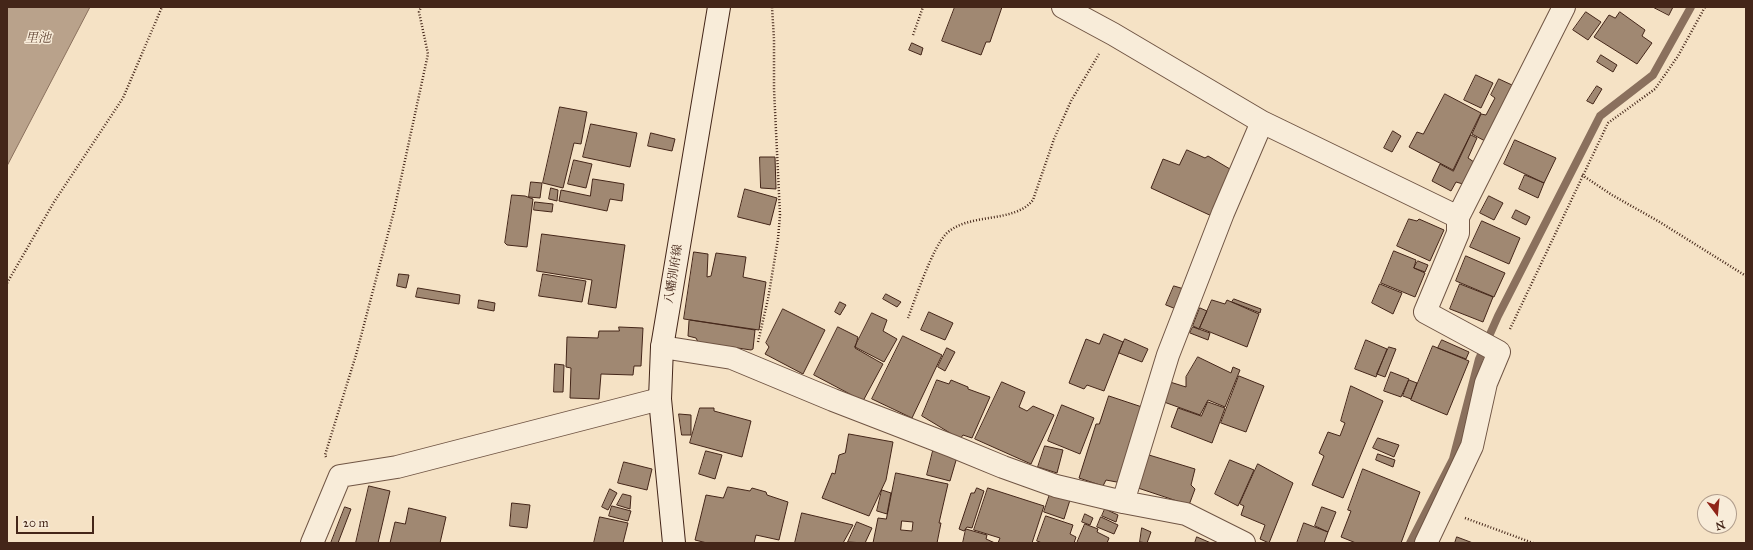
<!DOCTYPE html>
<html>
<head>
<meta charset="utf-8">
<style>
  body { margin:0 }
  #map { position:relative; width:1753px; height:550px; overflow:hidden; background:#f5e2c5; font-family:"IM FELL Great Primer",serif }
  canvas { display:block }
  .frame { position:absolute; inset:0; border:8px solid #442619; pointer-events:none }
  .north { position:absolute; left:1697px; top:494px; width:40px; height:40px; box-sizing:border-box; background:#f8ecd9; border:1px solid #b09d8c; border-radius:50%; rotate:164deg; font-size:11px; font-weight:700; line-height:16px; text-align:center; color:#442619 }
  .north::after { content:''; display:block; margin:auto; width:14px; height:18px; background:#8f2418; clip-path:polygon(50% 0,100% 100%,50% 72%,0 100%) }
  .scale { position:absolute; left:16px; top:516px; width:78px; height:18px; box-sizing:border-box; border:2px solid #442619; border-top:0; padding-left:5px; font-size:12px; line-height:14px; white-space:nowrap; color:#442619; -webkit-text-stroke:3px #f8ecd9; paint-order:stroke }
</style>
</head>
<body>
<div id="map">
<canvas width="1753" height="550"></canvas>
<div class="frame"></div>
<div class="north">N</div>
<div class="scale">20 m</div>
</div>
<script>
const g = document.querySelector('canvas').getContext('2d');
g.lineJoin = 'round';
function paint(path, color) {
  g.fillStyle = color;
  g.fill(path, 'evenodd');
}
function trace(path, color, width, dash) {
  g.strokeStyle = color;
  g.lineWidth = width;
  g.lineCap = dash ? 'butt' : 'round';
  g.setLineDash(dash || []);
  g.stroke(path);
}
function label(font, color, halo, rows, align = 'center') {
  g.font = font + ' "IM FELL Great Primer","Noto Serif JP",serif';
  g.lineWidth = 3;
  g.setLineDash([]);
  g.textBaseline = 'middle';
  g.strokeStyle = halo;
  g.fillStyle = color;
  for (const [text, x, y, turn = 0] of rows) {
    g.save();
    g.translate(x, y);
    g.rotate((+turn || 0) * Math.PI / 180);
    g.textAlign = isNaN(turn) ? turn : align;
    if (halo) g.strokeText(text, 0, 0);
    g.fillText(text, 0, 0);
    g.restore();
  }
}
const water = new Path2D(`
  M 7,7 L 90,7 L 7,166 Z`);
const stream = new Path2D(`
  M 1410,543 L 1453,459 L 1479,359 L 1498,316 L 1600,116 L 1653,75 L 1691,7`);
const building = new Path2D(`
  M 955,7 L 1002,7 L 990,42 L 986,42 L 981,55 L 942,41 Z
  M 1653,7 L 1673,7 L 1669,15 Z
  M 1586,12 L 1601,22 L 1588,40 L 1573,30 Z
  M 1620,12 L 1645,30 L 1642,36 L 1652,43 L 1637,64 L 1594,37 L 1609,15 L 1615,18 Z
  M 912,43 L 923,48 L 921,55 L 909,50 Z
  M 1601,55 L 1617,65 L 1613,72 L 1597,62 Z
  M 1476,75 L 1493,83 L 1481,108 L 1464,100 Z
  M 1499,79 L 1512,85 L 1485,141 L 1472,134 L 1481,114 L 1486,115 L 1495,98 L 1491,95 Z
  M 1597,86 L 1602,89 L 1593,104 L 1587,101 Z
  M 1445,94 L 1481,113 L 1453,170 L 1409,147 L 1417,132 L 1423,134 Z
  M 560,107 L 587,112 L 581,144 L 574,143 L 563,188 L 543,183 Z
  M 591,124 L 637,133 L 630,167 L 583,157 Z
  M 1393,131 L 1401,136 L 1392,152 L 1384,148 Z
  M 651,133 L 675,139 L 672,151 L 648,146 Z
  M 1471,135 L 1477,138 L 1468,158 L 1474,162 L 1463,184 L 1456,182 L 1451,191 L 1432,181 L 1440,164 L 1453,171 Z
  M 1515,140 L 1556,158 L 1544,183 L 1504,164 Z
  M 1187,150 L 1205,158 L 1208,156 L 1235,172 L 1216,218 L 1151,188 L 1163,159 L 1179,165 Z
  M 760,157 L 775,157 L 776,189 L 761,188 Z
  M 574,160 L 592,164 L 586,188 L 568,184 Z
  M 1525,175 L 1544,183 L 1538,198 L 1519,189 Z
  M 593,179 L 624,184 L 622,201 L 610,199 L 607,211 L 559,201 L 561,190 L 590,196 Z
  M 531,182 L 542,183 L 540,198 L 529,197 Z
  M 551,188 L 558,190 L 557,201 L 549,199 Z
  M 745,189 L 777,198 L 770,225 L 738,217 Z
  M 512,195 L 525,196 L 533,199 L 527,247 L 507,245 L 505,243 Z
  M 1489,196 L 1503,203 L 1494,220 L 1480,213 Z
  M 535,202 L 553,204 L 552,212 L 534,210 Z
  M 1516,210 L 1530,217 L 1526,225 L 1512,218 Z
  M 1409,219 L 1417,221 L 1419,219 L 1444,230 L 1430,261 L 1397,246 Z
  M 1482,221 L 1520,238 L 1509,264 L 1470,247 Z
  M 542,234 L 625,245 L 616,308 L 588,304 L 592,280 L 537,271 Z
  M 1394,251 L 1416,260 L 1414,268 L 1425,273 L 1415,297 L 1381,283 Z
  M 694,252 L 708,254 L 707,277 L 711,276 L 716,253 L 746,257 L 743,277 L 766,282 L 759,330 L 684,319 Z
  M 1466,256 L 1505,273 L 1494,297 L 1456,281 Z
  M 1418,261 L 1428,265 L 1425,272 L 1414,268 Z
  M 399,274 L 409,275 L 406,288 L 397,286 Z
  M 543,274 L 586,281 L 582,302 L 539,296 Z
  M 1380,284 L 1402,293 L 1393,314 L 1372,303 Z
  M 1460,284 L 1493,297 L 1483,322 L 1450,309 Z
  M 1174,286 L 1184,289 L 1176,309 L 1166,305 Z
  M 418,288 L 460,295 L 459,304 L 416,297 Z
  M 886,294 L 901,302 L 897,307 L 883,299 Z
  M 1234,299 L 1261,309 L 1260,313 L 1232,302 Z
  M 479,300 L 495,303 L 494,311 L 478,308 Z
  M 1212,300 L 1225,304 L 1227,300 L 1259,314 L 1247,347 L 1200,328 Z
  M 840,302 L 846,305 L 840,315 L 835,312 Z
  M 1200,308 L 1207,311 L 1199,329 L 1193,326 Z
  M 783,309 L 825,330 L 803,374 L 765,354 L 769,347 L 766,343 Z
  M 929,312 L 953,323 L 945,340 L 921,330 Z
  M 872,313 L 887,320 L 883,331 L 897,339 L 884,362 L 855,347 Z
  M 690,320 L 755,330 L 753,349 L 751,350 L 698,342 L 696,338 L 688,336 L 689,321 Z
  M 619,327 L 643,328 L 641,366 L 634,366 L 633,375 L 601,374 L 599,399 L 570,398 L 571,368 L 566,367 L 567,337 L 598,338 L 599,331 L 619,331 Z
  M 838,327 L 858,337 L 855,348 L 883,364 L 863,401 L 814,375 Z
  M 1193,327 L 1210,333 L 1208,340 L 1190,333 Z
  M 1104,334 L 1123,342 L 1104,391 L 1087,385 L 1084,389 L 1069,383 L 1086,339 L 1099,344 Z
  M 903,336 L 942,355 L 912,418 L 872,399 Z
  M 1125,339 L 1148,349 L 1142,362 L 1119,353 Z
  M 1366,340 L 1387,349 L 1376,377 L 1355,369 Z
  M 1442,340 L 1469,352 L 1466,359 L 1438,348 Z
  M 1433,346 L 1469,361 L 1447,415 L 1411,400 Z
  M 1389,347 L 1396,349 L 1385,377 L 1377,374 Z
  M 947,348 L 955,352 L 945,371 L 938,367 Z
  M 1198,357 L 1231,373 L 1233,367 L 1240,370 L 1225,407 L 1208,400 L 1200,415 L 1164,402 L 1170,382 L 1186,387 L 1186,377 Z
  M 555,364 L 564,365 L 563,392 L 554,392 Z
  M 1391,372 L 1409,379 L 1401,397 L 1384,391 Z
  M 1239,376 L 1264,386 L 1246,432 L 1221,423 Z
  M 937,380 L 949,384 L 951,380 L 968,387 L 968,389 L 990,397 L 972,438 L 963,435 L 960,439 L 922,416 Z
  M 1409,380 L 1417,383 L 1411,399 L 1403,396 Z
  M 1002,382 L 1025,392 L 1019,407 L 1027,411 L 1033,406 L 1054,415 L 1031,464 L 975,439 Z
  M 1351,386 L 1383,401 L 1343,498 L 1312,485 L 1324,456 L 1319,453 L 1328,432 L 1340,436 L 1345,423 L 1341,421 Z
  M 1109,396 L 1145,408 L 1122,483 L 1106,480 L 1103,486 L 1079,478 L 1096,424 L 1099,424 Z
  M 1208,402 L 1225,408 L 1212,443 L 1171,427 L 1178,408 L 1201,416 Z
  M 1062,405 L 1094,418 L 1080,454 L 1048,441 Z
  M 700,408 L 714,408 L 714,411 L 751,421 L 742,457 L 690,443 Z
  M 679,414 L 691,415 L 691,435 L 682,435 Z
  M 849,434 L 893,442 L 886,480 L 869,516 L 822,498 L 832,473 L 835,474 L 839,455 L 845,453 Z
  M 1378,438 L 1399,445 L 1394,457 L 1373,448 Z
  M 1045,446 L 1063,450 L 1057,473 L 1038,467 Z
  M 706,451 L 722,455 L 715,479 L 699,474 Z
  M 933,451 L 957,457 L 950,481 L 927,475 Z
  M 1378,454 L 1395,460 L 1393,467 L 1376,460 Z
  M 1149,455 L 1195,469 L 1191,485 L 1195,489 L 1189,505 L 1138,488 Z
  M 1230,460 L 1254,470 L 1238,506 L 1215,494 Z
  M 624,462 L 652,469 L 647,490 L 618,483 Z
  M 1258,464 L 1293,483 L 1269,543 L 1260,539 L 1265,525 L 1241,515 L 1244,506 L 1240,504 Z
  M 1363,469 L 1420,492 L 1401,543 L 1356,543 L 1341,537 L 1351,511 L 1348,510 Z
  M 896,473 L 948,484 L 939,523 L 941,523 L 937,543 L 873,543 L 878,518 L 886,519 ZM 902,521 L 913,522 L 912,531 L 901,530 Z
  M 369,486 L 390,491 L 378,543 L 356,543 Z
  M 728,487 L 750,491 L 752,488 L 766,492 L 767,495 L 788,502 L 779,540 L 756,535 L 754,543 L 707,543 L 695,540 L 706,495 L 723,498 Z
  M 977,488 L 984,491 L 972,528 L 967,527 L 964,531 L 959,529 L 971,493 L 974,493 Z
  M 988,488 L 1044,506 L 1032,543 L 998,543 L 1000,538 L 974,530 Z
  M 610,489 L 617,493 L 608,510 L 602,507 Z
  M 882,490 L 891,493 L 887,514 L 877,511 Z
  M 623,494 L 631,496 L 630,509 L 617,505 Z
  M 1050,494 L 1070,500 L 1064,519 L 1044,512 Z
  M 512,503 L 530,505 L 527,528 L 510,526 Z
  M 612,506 L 631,511 L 628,521 L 609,516 Z
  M 345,507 L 351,509 L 338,543 L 331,543 Z
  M 1322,507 L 1336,512 L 1328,532 L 1315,526 Z
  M 409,508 L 446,517 L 440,543 L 390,543 L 395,522 L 405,524 Z
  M 1105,509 L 1118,515 L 1116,522 L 1102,516 Z
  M 802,513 L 853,525 L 843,543 L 795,543 Z
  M 1085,514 L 1093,518 L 1090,525 L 1082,522 Z
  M 1046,516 L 1073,525 L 1070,534 L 1076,537 L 1074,543 L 1042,543 L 1037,541 Z
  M 600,517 L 628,523 L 623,543 L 594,543 Z
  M 1101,517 L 1118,525 L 1114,534 L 1097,527 Z
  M 857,522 L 872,528 L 865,543 L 848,542 Z
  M 1304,523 L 1328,532 L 1324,543 L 1297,543 Z
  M 1085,524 L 1098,529 L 1097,532 L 1109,538 L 1107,543 L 1077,543 Z
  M 1142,528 L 1151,532 L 1147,543 L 1140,542 Z
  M 966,529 L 987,535 L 986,539 L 995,543 L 963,543 Z
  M 1197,537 L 1211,543 L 1195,543 Z
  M 1457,537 L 1473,543 L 1455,543 Z`);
const path = new Path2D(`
  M 913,35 L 923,7
  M 1582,175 L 1612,195 L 1658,221 L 1746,276
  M 7,283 L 54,202 L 123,98 L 162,7
  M 908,318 C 915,299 933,247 946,234 C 968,212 1014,224 1033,200 L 1054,139 L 1071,101 L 1099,54
  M 1510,329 L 1608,123 L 1655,89 L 1678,56 L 1705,7
  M 758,342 L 768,299 L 778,239 L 780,215 L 774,89 L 774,39 L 772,7
  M 326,457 L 325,455 L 356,355 L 394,211 L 428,54 L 419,12 L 421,7
  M 1465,518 L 1533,543`);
const minor = new Path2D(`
  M 1063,7 L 1113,34 L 1262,122 L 1223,213 L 1168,355 L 1123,502
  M 1262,122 L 1458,217
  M 662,347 L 732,358 L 833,400 L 952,446 L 1003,467 L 1056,486 L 1123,502 L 1186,514 L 1244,543
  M 312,543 L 340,476 L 397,467 L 660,399
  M 1426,543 L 1472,446 L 1486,383 L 1499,352 L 1425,312 L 1458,233 L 1458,217 L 1564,7`);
const secondary = new Path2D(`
  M 674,543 L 660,399 L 662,347 L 719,7`);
const streetNames = [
  ["八幡別府線",674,274,-81]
];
const waterNames = [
  ["里池",38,39]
];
paint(water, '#b9a28b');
trace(water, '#8a705d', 1);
trace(stream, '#8a705d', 8);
paint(building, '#a08872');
trace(building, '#442619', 1);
trace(minor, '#705544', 24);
trace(secondary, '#442619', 24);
trace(path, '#442619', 2.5, [1, 2]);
trace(minor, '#f8ecd9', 22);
trace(secondary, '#f8ecd9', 22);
label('12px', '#442619', '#f8ecd9', streetNames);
label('italic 13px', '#674b3b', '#f8ecd9', waterNames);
</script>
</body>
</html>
